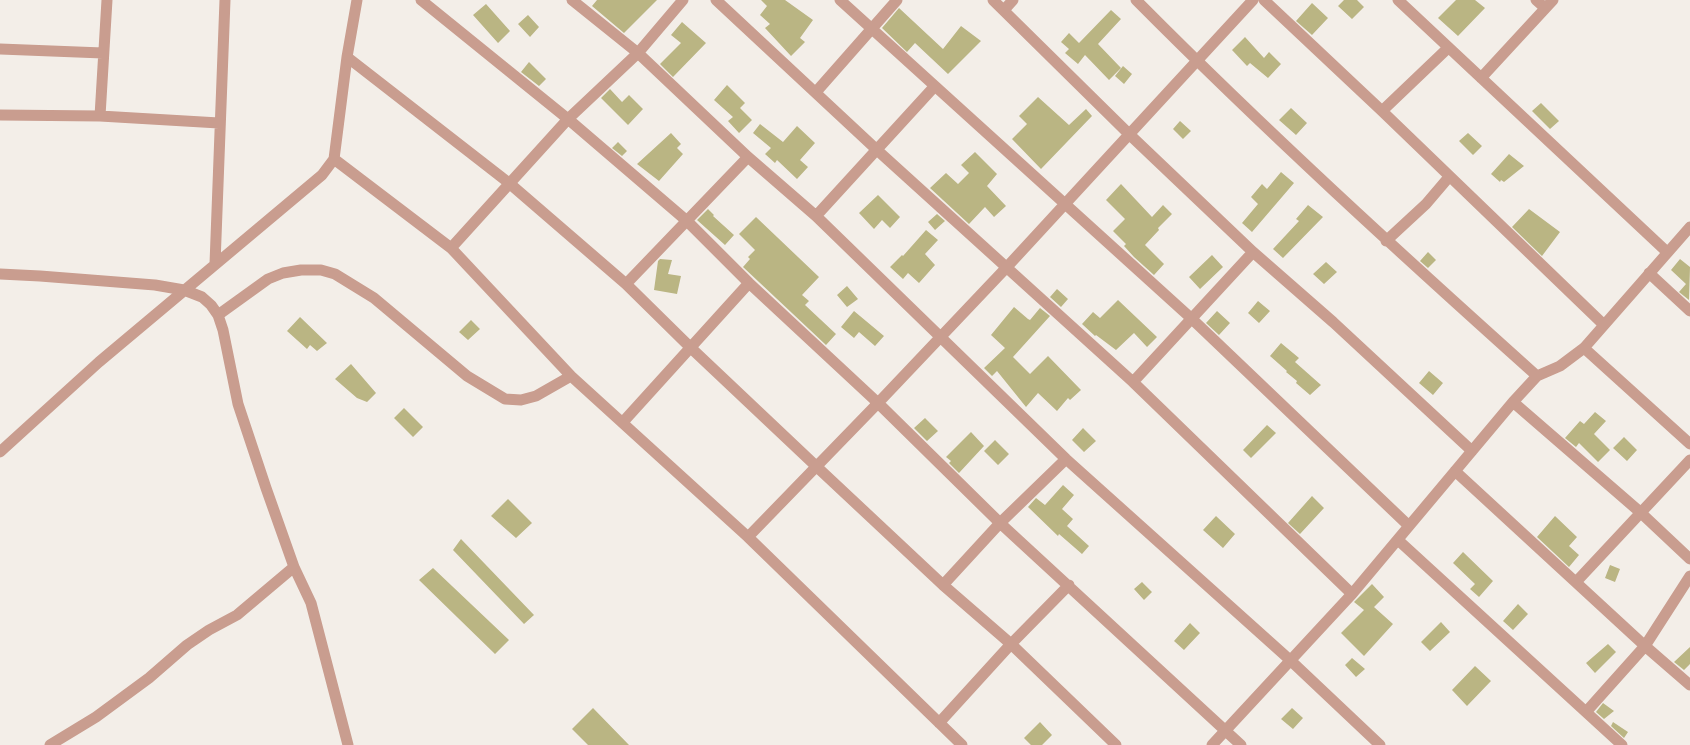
<!DOCTYPE html>
<html>
<head>
<meta charset="utf-8">
<style>
  body { margin:0 }
  canvas { display:block; background:#f3eee8 }
</style>
</head>
<body>
<canvas width="1690" height="745"></canvas>
<script>
const g = document.querySelector('canvas').getContext('2d');
g.lineJoin = 'round';
function paint(path, color) {
  g.fillStyle = color;
  g.fill(path, 'evenodd');
}
function trace(path, color, width, dash) {
  g.strokeStyle = color;
  g.lineWidth = width;
  g.lineCap = dash ? 'butt' : 'round';
  g.setLineDash(dash || []);
  g.stroke(path);
}
const building = new Path2D(`
  M 597,0 L 657,0 L 624,33 L 592,6 Z
  M 761,0 L 785,0 L 813,20 L 800,38 L 805,42 L 791,56 L 765,28 L 770,24 L 760,15 L 767,6 Z
  M 1344,0 L 1357,0 L 1364,7 L 1352,19 L 1338,6 Z
  M 1456,0 L 1475,0 L 1485,8 L 1458,36 L 1438,18 Z
  M 1312,3 L 1328,18 L 1312,35 L 1296,21 Z
  M 486,4 L 510,31 L 498,43 L 473,15 Z
  M 899,8 L 943,49 L 961,26 L 981,41 L 948,74 L 915,43 L 907,52 L 882,28 Z
  M 1111,10 L 1121,19 L 1098,44 L 1121,68 L 1109,80 L 1085,55 L 1078,64 L 1065,53 L 1069,49 L 1061,42 L 1069,33 L 1079,43 Z
  M 528,15 L 539,27 L 530,37 L 518,24 Z
  M 682,22 L 706,43 L 673,77 L 660,64 L 681,43 L 671,35 Z
  M 1245,37 L 1264,58 L 1269,52 L 1281,64 L 1268,78 L 1250,63 L 1247,66 L 1232,50 Z
  M 529,62 L 546,79 L 539,86 L 521,72 Z
  M 1123,66 L 1132,74 L 1124,84 L 1115,76 Z
  M 727,85 L 745,103 L 740,108 L 752,120 L 739,133 L 728,121 L 733,117 L 714,100 Z
  M 610,89 L 622,102 L 629,95 L 643,109 L 628,125 L 601,98 Z
  M 1038,97 L 1069,125 L 1086,109 L 1092,116 L 1041,169 L 1012,139 L 1027,124 L 1019,116 Z
  M 1541,103 L 1559,121 L 1550,129 L 1532,111 Z
  M 1291,108 L 1307,123 L 1296,135 L 1279,120 Z
  M 1180,121 L 1191,131 L 1183,139 L 1173,129 Z
  M 760,124 L 783,142 L 797,126 L 815,143 L 800,160 L 808,167 L 797,179 L 777,160 L 775,163 L 765,154 L 771,148 L 753,133 Z
  M 671,133 L 681,144 L 677,148 L 683,154 L 659,181 L 637,164 Z
  M 1468,133 L 1482,146 L 1473,155 L 1459,141 Z
  M 618,142 L 627,151 L 622,156 L 612,148 Z
  M 975,152 L 997,174 L 987,186 L 1006,206 L 994,217 L 985,207 L 969,224 L 930,188 L 946,173 L 958,184 L 969,173 L 961,165 Z
  M 1509,154 L 1524,166 L 1504,182 L 1501,180 L 1500,182 L 1491,174 Z
  M 1281,172 L 1294,183 L 1252,232 L 1242,223 L 1258,204 L 1251,197 L 1262,184 L 1267,189 Z
  M 1121,184 L 1152,217 L 1163,205 L 1172,214 L 1158,228 L 1159,230 L 1145,245 L 1164,264 L 1154,275 L 1134,257 L 1124,246 L 1126,244 L 1113,231 L 1125,219 L 1106,200 Z
  M 878,195 L 900,217 L 890,228 L 882,220 L 874,229 L 859,213 Z
  M 1308,205 L 1323,217 L 1283,258 L 1273,249 L 1299,221 L 1296,219 Z
  M 708,209 L 714,215 L 713,216 L 734,235 L 725,245 L 697,220 Z
  M 1529,209 L 1560,232 L 1542,256 L 1512,227 Z
  M 937,214 L 945,221 L 935,230 L 928,222 Z
  M 756,217 L 819,277 L 802,295 L 809,301 L 805,305 L 836,334 L 826,345 L 743,267 L 750,259 L 748,257 L 755,250 L 739,234 Z
  M 926,230 L 938,240 L 925,254 L 935,265 L 919,283 L 908,273 L 903,279 L 890,267 L 902,255 L 903,256 Z
  M 1428,252 L 1436,260 L 1428,268 L 1420,261 Z
  M 1212,255 L 1223,267 L 1200,289 L 1189,277 Z
  M 660,259 L 672,260 L 668,274 L 681,276 L 677,294 L 654,290 L 658,261 Z
  M 1680,259 L 1690,267 L 1689,300 L 1679,292 L 1686,284 L 1671,270 Z
  M 1326,262 L 1337,272 L 1324,284 L 1313,274 Z
  M 847,286 L 858,299 L 847,307 L 837,295 Z
  M 1057,289 L 1068,299 L 1061,307 L 1050,297 Z
  M 1118,300 L 1157,337 L 1147,347 L 1134,333 L 1116,350 L 1096,335 L 1095,336 L 1082,324 L 1093,312 L 1100,318 Z
  M 1258,301 L 1270,311 L 1259,323 L 1248,313 Z
  M 1014,307 L 1028,319 L 1030,320 L 1040,308 L 1050,316 L 1013,357 L 1030,374 L 1048,356 L 1081,390 L 1070,400 L 1068,398 L 1057,411 L 1038,393 L 1026,407 L 997,371 L 992,376 L 984,368 L 1005,348 L 991,335 Z
  M 854,311 L 884,336 L 875,346 L 859,332 L 854,338 L 841,327 Z
  M 1217,311 L 1230,323 L 1219,335 L 1206,323 Z
  M 300,317 L 327,343 L 317,351 L 310,345 L 307,349 L 287,331 Z
  M 471,320 L 480,329 L 468,340 L 459,332 Z
  M 1281,343 L 1299,358 L 1295,362 L 1321,385 L 1310,395 L 1296,383 L 1297,381 L 1286,372 L 1287,371 L 1270,356 Z
  M 351,364 L 376,393 L 367,402 L 357,398 L 335,379 Z
  M 1429,371 L 1443,383 L 1433,395 L 1419,383 Z
  M 404,408 L 423,427 L 413,437 L 394,418 Z
  M 1595,412 L 1606,421 L 1594,434 L 1610,450 L 1598,462 L 1579,443 L 1576,447 L 1565,438 L 1580,421 L 1584,424 Z
  M 925,418 L 938,431 L 927,441 L 914,428 Z
  M 1267,425 L 1276,433 L 1251,458 L 1243,450 Z
  M 1083,428 L 1096,441 L 1084,452 L 1072,440 Z
  M 971,432 L 984,446 L 959,473 L 949,463 L 951,461 L 946,457 Z
  M 1624,437 L 1637,450 L 1627,461 L 1613,448 Z
  M 995,440 L 1009,454 L 998,465 L 984,451 Z
  M 1063,485 L 1074,495 L 1062,509 L 1073,519 L 1067,526 L 1089,546 L 1082,554 L 1059,534 L 1058,536 L 1028,507 L 1036,498 L 1045,505 Z
  M 1312,496 L 1324,508 L 1300,534 L 1288,523 Z
  M 508,499 L 532,523 L 516,538 L 491,516 Z
  M 1216,516 L 1235,534 L 1223,548 L 1203,530 Z
  M 1555,516 L 1577,537 L 1569,546 L 1579,555 L 1569,567 L 1537,537 Z
  M 461,539 L 534,615 L 524,624 L 453,550 Z
  M 1463,552 L 1493,581 L 1479,597 L 1470,589 L 1475,584 L 1453,563 Z
  M 1610,565 L 1620,569 L 1615,582 L 1605,578 Z
  M 433,568 L 509,640 L 495,654 L 419,580 Z
  M 1142,582 L 1152,592 L 1144,600 L 1134,589 Z
  M 1372,584 L 1384,597 L 1374,607 L 1393,624 L 1364,656 L 1341,633 L 1364,610 L 1354,602 Z
  M 1518,604 L 1528,614 L 1513,630 L 1503,621 Z
  M 1441,622 L 1450,632 L 1430,651 L 1421,642 Z
  M 1190,623 L 1200,633 L 1184,650 L 1174,641 Z
  M 1608,644 L 1616,652 L 1595,673 L 1586,663 Z
  M 1690,647 L 1690,664 L 1684,670 L 1674,662 Z
  M 1352,658 L 1365,669 L 1356,677 L 1345,665 Z
  M 1475,666 L 1491,681 L 1467,706 L 1452,690 Z
  M 1603,703 L 1614,711 L 1604,719 L 1596,712 Z
  M 593,708 L 629,745 L 588,745 L 572,729 Z
  M 1292,708 L 1303,718 L 1293,729 L 1281,719 Z
  M 1040,722 L 1052,735 L 1042,745 L 1031,745 L 1024,738 Z
  M 1613,722 L 1628,732 L 1624,738 L 1611,726 Z`);
const minor = new Path2D(`
  M 421,0 L 568,119 L 687,221 L 749,283 L 878,403 L 1000,523 L 1241,745
  M 572,0 L 638,53 L 748,157 L 816,216 L 1066,459 L 1290,660 L 1380,745
  M 716,0 L 877,150 L 1133,382 L 1352,594
  M 840,0 L 1192,319 L 1409,526
  M 993,0 L 1130,135 L 1253,252 L 1333,322 L 1472,451
  M 1136,0 C 1265,130 1401,254 1537,376
  M 1264,0 L 1382,111 L 1604,325
  M 1398,0 L 1667,252
  M 1536,0 L 1545,8
  M 1004,10 L 1013,0
  M 0,49 L 103,53
  M 347,57 L 509,183 L 626,284 L 691,348 L 817,467 L 943,585 L 1011,644 L 1116,745
  M 1481,78 L 1553,0
  M 816,92 L 897,0
  M 1382,111 L 1448,48
  M 0,115 L 100,116 L 219,123
  M 100,116 L 107,0
  M 334,159 L 451,248 L 571,376 L 748,537 L 962,745
  M 816,216 L 934,87
  M 1386,241 L 1426,204 L 1449,177
  M 451,248 L 568,119 L 638,53 L 683,0
  M 215,264 L 225,0
  M 1649,273 L 1690,311
  M 0,274 L 40,276 L 155,285 L 184,290 L 202,297 L 211,305 L 218,315 L 223,330 L 238,404 L 266,488 L 294,567 L 311,603 L 348,745
  M 626,284 L 748,157
  M 218,315 L 268,279 L 283,273 L 301,270 L 321,270 L 335,274 L 374,298 L 467,376 L 505,399 L 521,400 L 536,396 L 571,376
  M 1584,348 L 1690,444
  M 1133,382 L 1253,252
  M 1513,402 L 1640,512 L 1690,559
  M 623,422 L 749,283
  M 0,452 L 99,362 L 322,175 L 334,159 L 347,57 L 357,0
  M 1455,471 L 1645,646 L 1690,685
  M 748,537 L 878,403 L 1006,268 L 1253,0
  M 1398,540 L 1622,745
  M 1576,582 L 1690,460
  M 943,585 L 1000,523 L 1066,459
  M 1586,712 L 1645,646 L 1690,576
  M 939,723 L 1011,644 L 1069,585
  M 50,745 L 96,717 L 149,678 L 187,645 L 209,630 L 237,615 L 294,567
  M 1212,745 L 1352,594 L 1513,402 L 1537,376 L 1560,366 L 1584,348 L 1690,227`);
paint(building, '#bab583');
trace(minor, '#c99d8f', 11);
</script>
</body>
</html>
